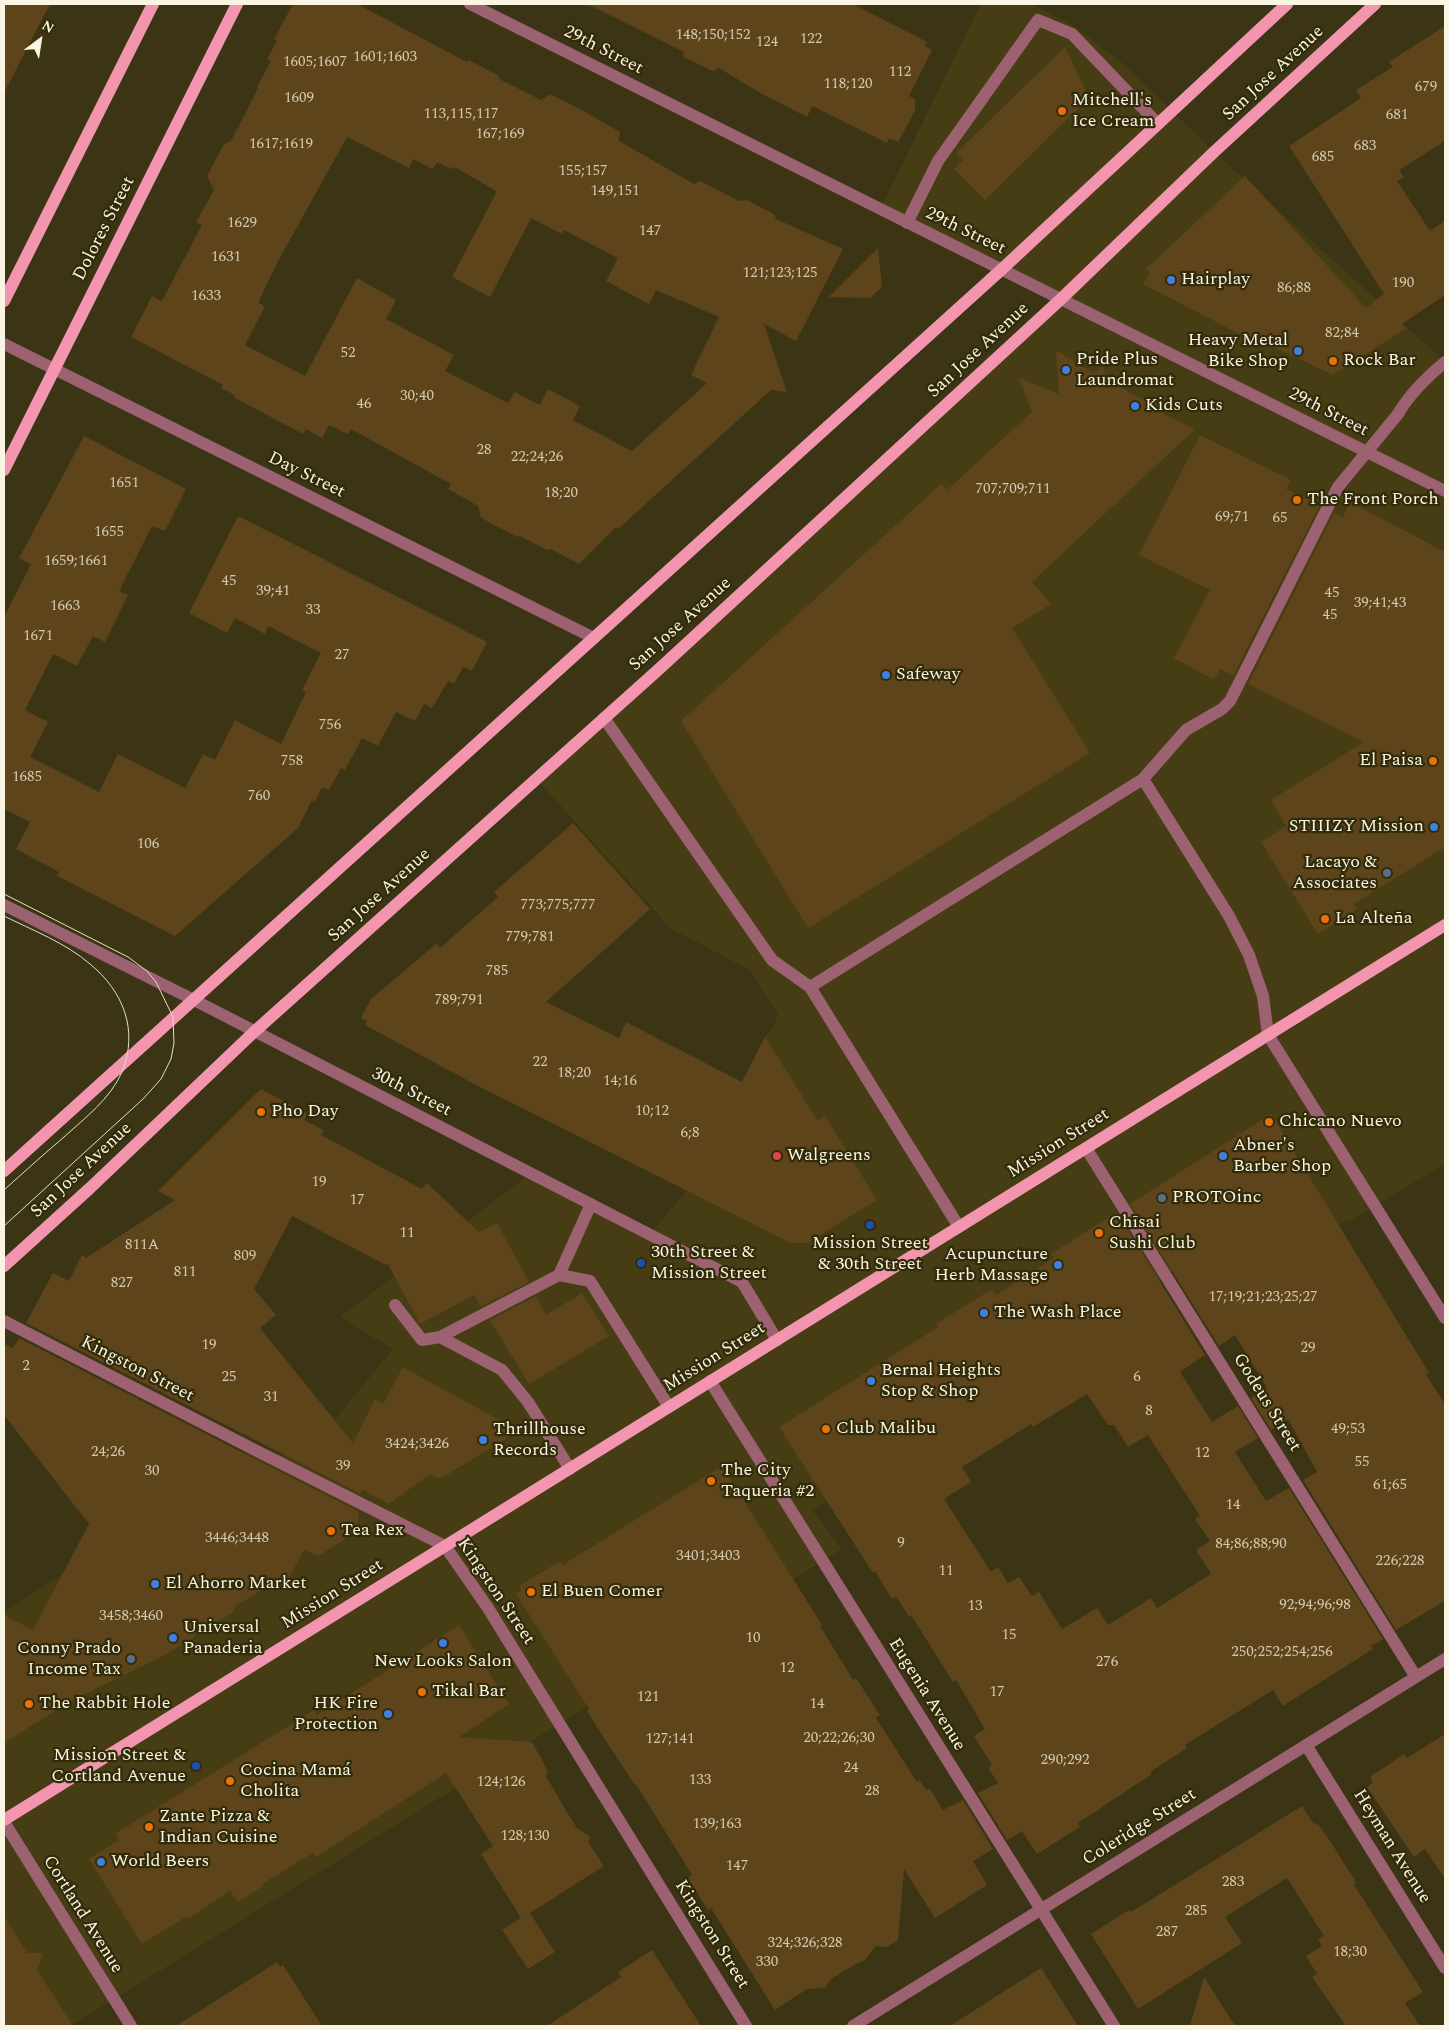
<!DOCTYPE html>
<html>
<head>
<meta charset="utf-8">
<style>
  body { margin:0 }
  #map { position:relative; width:1449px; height:2030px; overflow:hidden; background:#3c3515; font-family:Spectral,serif }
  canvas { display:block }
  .frame { position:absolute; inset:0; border:5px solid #f9f5e2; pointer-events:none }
  .north { position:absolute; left:15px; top:15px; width:50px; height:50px; -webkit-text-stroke:4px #322b0a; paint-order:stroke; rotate:31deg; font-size:14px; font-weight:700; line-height:20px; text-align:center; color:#f9f5e2 }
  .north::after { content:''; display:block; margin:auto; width:18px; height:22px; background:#f9f5e2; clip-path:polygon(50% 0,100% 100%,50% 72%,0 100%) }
</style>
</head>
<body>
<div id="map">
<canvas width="1449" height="2030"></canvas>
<div class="frame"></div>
<div class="north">N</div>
</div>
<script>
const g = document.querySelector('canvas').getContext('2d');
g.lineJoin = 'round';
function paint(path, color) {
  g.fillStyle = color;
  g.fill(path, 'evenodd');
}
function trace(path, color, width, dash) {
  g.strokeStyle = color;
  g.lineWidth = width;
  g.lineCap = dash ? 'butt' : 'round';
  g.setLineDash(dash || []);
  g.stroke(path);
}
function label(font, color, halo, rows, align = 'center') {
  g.font = font + ' Spectral,serif';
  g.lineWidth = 4.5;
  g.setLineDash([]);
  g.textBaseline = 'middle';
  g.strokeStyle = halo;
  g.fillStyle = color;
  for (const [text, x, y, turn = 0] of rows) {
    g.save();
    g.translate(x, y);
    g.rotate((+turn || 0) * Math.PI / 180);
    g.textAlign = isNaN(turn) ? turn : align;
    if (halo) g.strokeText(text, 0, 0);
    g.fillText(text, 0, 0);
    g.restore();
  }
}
const built = new Path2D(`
  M 981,4 L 1031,4 L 1072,25 L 1125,65 L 1214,152 L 1445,362 L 1445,1164 L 1351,1220 L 1177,1269 L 812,1510 L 842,1549 L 77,2022 L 68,2026 L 4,2026 L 4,1612 L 255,1450 L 302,1459 L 393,1349 L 340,1317 L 530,1174 L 649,1234 L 687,1191 L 765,1037 L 773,1028 L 778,1015 L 750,970 L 670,928 L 536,778 L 1061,300 L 880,209 Z`);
const building = new Path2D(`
  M 4,4 L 50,4 L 4,93 Z
  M 293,4 L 357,4 L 467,62 L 469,60 L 499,76 L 499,79 L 541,100 L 550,94 L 580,109 L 620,132 L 619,141 L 694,184 L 700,181 L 739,201 L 747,200 L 774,214 L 776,219 L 843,249 L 796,341 L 764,324 L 787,392 L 771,390 L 618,529 L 616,527 L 579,564 L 551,549 L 547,550 L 520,536 L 517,537 L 481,518 L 478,506 L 448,489 L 451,484 L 351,429 L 348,434 L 329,425 L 322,438 L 306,429 L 303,434 L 235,398 L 233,394 L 221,388 L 223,385 L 131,337 L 152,296 L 162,301 L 202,225 L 196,222 L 214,190 L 207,176 L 224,144 L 231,141 L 258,88 L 257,87 L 271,61 L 267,59 L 277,41 L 274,39 ZM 347,137 L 409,168 L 413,159 L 433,169 L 437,162 L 451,169 L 455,167 L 496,191 L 495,195 L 452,277 L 490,297 L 531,218 L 562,234 L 564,230 L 618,258 L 606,281 L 649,304 L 656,290 L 719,317 L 691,375 L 707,383 L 632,451 L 573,420 L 580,406 L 548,389 L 540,405 L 515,392 L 508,403 L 445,371 L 454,355 L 386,319 L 396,300 L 357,278 L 305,376 L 245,345 L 265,306 L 258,303 L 277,263 Z
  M 587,4 L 853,4 L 927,42 L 925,46 L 932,50 L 909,96 L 915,99 L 915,111 L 898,142 L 889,138 L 887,143 L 812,106 L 807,117 L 762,94 L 719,68 L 713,71 L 683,57 L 684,52 Z
  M 1445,26 L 1445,141 L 1399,170 L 1404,177 L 1397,181 L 1430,231 L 1445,221 L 1445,295 L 1402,324 L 1405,329 L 1333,375 L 1266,343 L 1261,344 L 1253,341 L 1143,284 L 1150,272 L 1146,269 L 1245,176 L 1366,308 L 1384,294 L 1289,146 L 1361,98 L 1356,90 L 1393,67 L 1389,62 Z
  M 1065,47 L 1089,98 L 985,200 L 954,169 L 963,160 L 956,153 Z
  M 878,248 L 882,287 L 870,298 L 829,297 Z
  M 1056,350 L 1093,373 L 1103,367 L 1108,381 L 1146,401 L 1161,397 L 1164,414 L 1195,429 L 1032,582 L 1051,604 L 1012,628 L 1090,753 L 808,928 L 681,721 L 941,484 L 947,490 L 1032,412 L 1019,378 L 1059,394 Z
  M 1200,435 L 1291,480 L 1286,489 L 1320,505 L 1233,676 L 1220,669 L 1214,680 L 1174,658 L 1210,590 L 1139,555 Z
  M 84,436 L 186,489 L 165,531 L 152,526 L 119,591 L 128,595 L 105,642 L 93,636 L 77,666 L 53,654 L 25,710 L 48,722 L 30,757 L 99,792 L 118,754 L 185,788 L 203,754 L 215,760 L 235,720 L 281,744 L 306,692 L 302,690 L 321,653 L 268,626 L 265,634 L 235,618 L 227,633 L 189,613 L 238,516 L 487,642 L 472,671 L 463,667 L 454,684 L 448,681 L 432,708 L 424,704 L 415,721 L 396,712 L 378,746 L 362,738 L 345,770 L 341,768 L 329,790 L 322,787 L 315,802 L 312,800 L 298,828 L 175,936 L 57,876 L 59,872 L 16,849 L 30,822 L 4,809 L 4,617 L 31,564 L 19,558 Z
  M 1350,502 L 1445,552 L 1445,847 L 1354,904 L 1357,909 L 1318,934 L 1261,842 L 1286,826 L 1271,800 L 1364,742 L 1248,684 L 1334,513 L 1343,517 Z
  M 573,823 L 650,909 L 546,1002 L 619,1038 L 626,1022 L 742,1082 L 765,1037 L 818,1121 L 825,1116 L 877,1200 L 807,1243 L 791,1243 L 478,1086 L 365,1025 L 367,1021 L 361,1018 L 371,999 L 436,944 L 440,948 L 498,897 L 494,892 Z
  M 261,1089 L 308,1114 L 304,1120 L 324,1130 L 321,1135 L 422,1189 L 427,1183 L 479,1232 L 497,1223 L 529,1282 L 481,1306 L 474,1295 L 420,1324 L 388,1264 L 386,1265 L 292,1216 L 254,1289 L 276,1315 L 260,1328 L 353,1443 L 375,1399 L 383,1404 L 403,1367 L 519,1431 L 440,1479 L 430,1474 L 389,1504 L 361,1489 L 361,1494 L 26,1323 L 53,1273 L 69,1281 L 82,1255 L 86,1258 L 175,1200 L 158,1191 Z
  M 1271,1114 L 1429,1373 L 1426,1375 L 1445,1404 L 1445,1601 L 1396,1630 L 1303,1480 L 1317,1472 L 1288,1419 L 1271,1430 L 1251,1398 L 1267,1388 L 1235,1335 L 1219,1346 L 1130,1204 Z
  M 1117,1212 L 1205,1355 L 1180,1372 L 1212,1422 L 1238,1406 L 1258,1438 L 1235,1452 L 1266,1501 L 1289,1488 L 1383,1639 L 1371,1646 L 1373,1649 L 1283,1706 L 1273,1690 L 1185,1745 L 1187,1748 L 1150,1772 L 1152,1774 L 1078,1823 L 1080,1827 L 1037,1854 L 1022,1831 L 1007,1840 L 978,1793 L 998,1783 L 988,1768 L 992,1765 L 974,1736 L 985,1729 L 956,1680 L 953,1682 L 911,1615 L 909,1617 L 896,1596 L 892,1599 L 875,1571 L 873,1573 L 779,1427 L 938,1327 L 936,1324 L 992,1289 L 996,1295 L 1054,1258 L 1051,1254 ZM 1087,1394 L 1108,1425 L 1114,1425 L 1128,1447 L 1148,1435 L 1200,1516 L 1195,1519 L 1210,1541 L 1196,1550 L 1211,1574 L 1157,1608 L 1151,1598 L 1108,1625 L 1097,1608 L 1062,1629 L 1039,1592 L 1032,1596 L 1019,1577 L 1008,1583 L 998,1567 L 991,1572 L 944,1499 L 971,1482 L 962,1467 L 1031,1424 L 1033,1427 Z
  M 582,1293 L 609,1336 L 529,1384 L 490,1320 L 536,1296 L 546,1315 Z
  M 19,1338 L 359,1512 L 356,1532 L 318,1556 L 304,1550 L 285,1585 L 270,1577 L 262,1590 L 236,1606 L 232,1613 L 195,1635 L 193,1638 L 165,1655 L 71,1701 L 4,1743 L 4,1615 L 33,1630 L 89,1524 L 4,1415 L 4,1344 L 13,1348 Z
  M 722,1466 L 822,1625 L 820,1626 L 853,1680 L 856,1678 L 880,1715 L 876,1718 L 917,1782 L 920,1780 L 926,1790 L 930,1789 L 943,1810 L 963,1800 L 993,1849 L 973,1861 L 987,1885 L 935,1918 L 904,1869 L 898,1940 L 887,1947 L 876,1946 L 865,1960 L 854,1965 L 831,1979 L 825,1988 L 807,1989 L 775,2010 L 711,1908 L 708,1910 L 688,1878 L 692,1875 L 636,1784 L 635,1785 L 604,1738 L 587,1711 L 589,1709 L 516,1594 L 521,1591 L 519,1586 L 560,1561 L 563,1565 L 569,1561 Z
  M 459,1625 L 509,1704 L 459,1737 L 532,1742 L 548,1771 L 546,1776 L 565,1809 L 577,1828 L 591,1837 L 588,1842 L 604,1866 L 530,1913 L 555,1952 L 528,1969 L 502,1930 L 521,1918 L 481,1854 L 493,1846 L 446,1773 L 316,1857 L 313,1853 L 262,1884 L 263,1886 L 238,1902 L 230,1891 L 189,1918 L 187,1916 L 142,1944 L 89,1859 L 119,1840 L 115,1834 L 314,1710 L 317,1715 Z
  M 1445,1734 L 1445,1879 L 1425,1849 L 1414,1857 L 1367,1787 L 1373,1782 L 1370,1777 L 1404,1754 L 1407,1758 Z
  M 1302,1806 L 1313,1823 L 1319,1825 L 1332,1844 L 1356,1882 L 1354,1885 L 1423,1992 L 1405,2003 L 1420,2026 L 1346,2026 L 1312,1977 L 1317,1974 L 1306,1956 L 1322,1946 L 1318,1940 L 1324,1936 L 1287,1878 L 1225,1917 L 1242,1943 L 1138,2009 L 1091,1934 L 1129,1910 L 1131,1912 Z
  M 4,1916 L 27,1953 L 43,1953 L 37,1970 L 73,2026 L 4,2026 Z
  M 652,1950 L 701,2026 L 547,2026 L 621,1977 L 618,1972 Z
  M 277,1962 L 280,1967 L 283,1965 L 322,2026 L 176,2026 Z
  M 1041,1968 L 1078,2026 L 950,2026 L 992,1999 Z
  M 1204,1977 L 1235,2026 L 1190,2026 Z`);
const minor = new Path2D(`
  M 470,4 L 1445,491
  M 907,223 L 938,161 L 1038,20 L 1072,34 L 1158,124
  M 4,344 L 594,638
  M 604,718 L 772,960 L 810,987 L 959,1227
  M 1143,779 L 1186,730 L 1222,709 L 1230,701 L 1338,487 L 1398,414 C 1410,393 1427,377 1445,362
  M 4,905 L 194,1000 L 742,1282 L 777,1340
  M 810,987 L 1143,779 L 1229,916 L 1249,955 L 1263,996 L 1268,1035 L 1445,1318
  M 1086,1148 L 1416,1677
  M 559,1275 L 590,1281 L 669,1407
  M 395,1305 L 422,1340 L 440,1337
  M 4,1321 L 255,1450 L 445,1546 L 488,1608 L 746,2026
  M 710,1381 L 1114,2026
  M 570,1469 L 528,1402 L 502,1370 L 440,1337 L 559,1275 L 591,1204
  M 1306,1745 L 1445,1968
  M 4,1822 L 131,2026
  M 853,2026 L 1445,1659`);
const major = new Path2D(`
  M 4,301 L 153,4
  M 4,470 L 237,4
  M 4,1171 L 1001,270 L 1287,4
  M 4,1266 L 89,1189 L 254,1032 L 658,670 L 1061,299 L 1214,152 L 1375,4
  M 4,1820 L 1445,925`);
const tram = new Path2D(`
  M 4,894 L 128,957 L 147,971 L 156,982 L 173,1017 L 174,1043 L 171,1059 L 161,1079 L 143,1099 L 4,1226
  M 4,916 C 32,930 66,943 90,964 C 123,991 139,1030 122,1072 C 110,1099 85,1118 64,1137 C 44,1154 24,1172 4,1190`);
const markers = [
  [1062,111,5,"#e8710a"],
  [1171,280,5,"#3f7fe0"],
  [1298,351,5,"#3f7fe0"],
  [1333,361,5,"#e8710a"],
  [1066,370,5,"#3f7fe0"],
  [1135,406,5,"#3f7fe0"],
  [1297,500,5,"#e8710a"],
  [886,675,5,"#3f7fe0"],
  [1433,761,5,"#e8710a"],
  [1434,827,5,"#3f7fe0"],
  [1387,873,5,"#5c6f8a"],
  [1325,919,5,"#e8710a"],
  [261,1112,5,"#e8710a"],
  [1269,1122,5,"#e8710a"],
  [777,1156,5,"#e0444e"],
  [1223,1156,5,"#3f7fe0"],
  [1162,1198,5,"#5c6f8a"],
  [870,1225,5,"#1a4fb4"],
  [1099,1233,5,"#e8710a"],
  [641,1263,5,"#1a4fb4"],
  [1058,1265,5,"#3f7fe0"],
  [984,1313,5,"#3f7fe0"],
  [871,1381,5,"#3f7fe0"],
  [826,1429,5,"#e8710a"],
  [483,1440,5,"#3f7fe0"],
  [711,1481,5,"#e8710a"],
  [331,1531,5,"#e8710a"],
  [155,1584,5,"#3f7fe0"],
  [531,1592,5,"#e8710a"],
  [173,1638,5,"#3f7fe0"],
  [443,1643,5,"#3f7fe0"],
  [131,1659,5,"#5c6f8a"],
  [422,1692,5,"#e8710a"],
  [29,1704,5,"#e8710a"],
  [388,1714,5,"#3f7fe0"],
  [196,1766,5,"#1a4fb4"],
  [230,1781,5,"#e8710a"],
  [149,1827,5,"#e8710a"],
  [101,1862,5,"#3f7fe0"]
];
const numberNames = [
  ["148;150;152",713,36],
  ["122",811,40],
  ["124",767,43],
  ["1601;1603",385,58],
  ["1605;1607",315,63],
  ["112",900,73],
  ["118;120",848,85],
  ["679",1426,88],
  ["1609",299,99],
  ["113,115,117",461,115],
  ["681",1397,116],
  ["167;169",500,135],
  ["1617;1619",281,145],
  ["683",1365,147],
  ["685",1323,158],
  ["155;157",583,172],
  ["149,151",615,192],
  ["1629",242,224],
  ["147",650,232],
  ["1631",226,258],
  ["121;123;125",780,274],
  ["190",1403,284],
  ["86;88",1294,289],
  ["1633",206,297],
  ["82;84",1342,334],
  ["52",348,354],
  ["30;40",417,397],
  ["46",364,405],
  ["28",484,451],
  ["22;24;26",537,458],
  ["1651",124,484],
  ["707;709;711",1013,490],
  ["18;20",561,494],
  ["69;71",1232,518],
  ["65",1280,519],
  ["1655",109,533],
  ["1659;1661",76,562],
  ["45",229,582],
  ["39;41",273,592],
  ["45",1332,594],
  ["39;41;43",1380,604],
  ["1663",65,607],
  ["33",313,611],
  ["45",1330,616],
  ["1671",38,637],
  ["27",342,656],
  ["756",330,726],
  ["758",292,762],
  ["1685",27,778],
  ["760",259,797],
  ["106",148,845],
  ["773;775;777",558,906],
  ["779;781",530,938],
  ["785",497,972],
  ["789;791",459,1001],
  ["22",540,1063],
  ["18;20",574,1074],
  ["14;16",620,1082],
  ["10;12",652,1112],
  ["6;8",690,1134],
  ["19",319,1183],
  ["17",357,1201],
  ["11",407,1234],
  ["811A",142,1246],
  ["809",245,1257],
  ["811",185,1273],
  ["827",122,1284],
  ["17;19;21;23;25;27",1263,1298],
  ["19",209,1346],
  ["29",1308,1349],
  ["2",26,1367],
  ["25",229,1378],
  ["6",1137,1378],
  ["31",271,1398],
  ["8",1149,1412],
  ["49;53",1348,1430],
  ["3424;3426",417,1445],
  ["24;26",108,1453],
  ["12",1202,1454],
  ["55",1362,1463],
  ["39",343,1467],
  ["30",152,1472],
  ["61;65",1390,1486],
  ["14",1233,1506],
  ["3446;3448",237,1539],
  ["9",901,1544],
  ["84;86;88;90",1251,1545],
  ["3401;3403",708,1557],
  ["226;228",1400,1562],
  ["11",946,1572],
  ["92;94;96;98",1315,1606],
  ["13",975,1607],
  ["3458;3460",131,1617],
  ["15",1009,1636],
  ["10",753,1639],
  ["250;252;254;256",1282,1653],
  ["276",1107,1663],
  ["12",787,1669],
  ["17",997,1693],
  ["121",648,1698],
  ["14",817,1705],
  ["20;22;26;30",839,1739],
  ["127;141",670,1740],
  ["290;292",1065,1761],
  ["24",851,1769],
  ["133",700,1781],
  ["124;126",501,1783],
  ["28",872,1792],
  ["139;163",717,1825],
  ["128;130",525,1837],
  ["147",737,1867],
  ["283",1233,1883],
  ["285",1196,1912],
  ["287",1167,1933],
  ["324;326;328",805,1944],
  ["18;30",1350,1953],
  ["330",767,1963]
];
const streetNames = [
  ["29th Street",603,51,27],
  ["San Jose Avenue",1274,74,-43],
  ["Dolores Street",105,229,-63],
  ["29th Street",965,232,26],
  ["San Jose Avenue",979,351,-43],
  ["29th Street",1328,413,27],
  ["Day Street",306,476,26],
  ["San Jose Avenue",681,625,-42],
  ["San Jose Avenue",380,896,-42],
  ["30th Street",411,1093,27],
  ["Mission Street",1059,1144,-32],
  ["San Jose Avenue",82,1171,-43],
  ["Mission Street",715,1358,-32],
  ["Kingston Street",137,1370,27],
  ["Godeus Street",1266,1403,58],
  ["Kingston Street",495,1592,56],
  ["Mission Street",333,1595,-32],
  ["Eugenia Avenue",926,1695,58],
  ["Coleridge Street",1140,1828,-32],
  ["Heyman Avenue",1391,1847,58],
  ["Cortland Avenue",82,1915,58],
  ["Kingston Street",711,1935,58]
];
const poiNames = [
  ["Mitchell's",1072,101],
  ["Ice Cream",1072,122],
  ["Hairplay",1181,280],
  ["Heavy Metal",1288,341,"right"],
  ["Bike Shop",1288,362,"right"],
  ["Pride Plus",1076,360],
  ["Laundromat",1076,381],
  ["Rock Bar",1343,361],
  ["Kids Cuts",1145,406],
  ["The Front Porch",1307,500],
  ["Safeway",896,675],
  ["El Paisa",1423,761,"right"],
  ["STIIIZY Mission",1424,827,"right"],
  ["Lacayo &",1377,863,"right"],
  ["Associates",1377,884,"right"],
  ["La Alteña",1335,919],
  ["Pho Day",271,1112],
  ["Chicano Nuevo",1279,1122],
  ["Abner's",1233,1146],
  ["Barber Shop",1233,1167],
  ["Walgreens",787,1156],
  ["PROTOinc",1172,1198],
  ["Chīsai",1109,1223],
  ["Sushi Club",1109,1244],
  ["Mission Street",870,1244,"center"],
  ["& 30th Street",870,1265,"center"],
  ["30th Street &",651,1253],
  ["Mission Street",651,1274],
  ["Acupuncture",1048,1255,"right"],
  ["Herb Massage",1048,1276,"right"],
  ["The Wash Place",994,1313],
  ["Bernal Heights",881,1371],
  ["Stop & Shop",881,1392],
  ["Club Malibu",836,1429],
  ["Thrillhouse",493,1430],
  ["Records",493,1451],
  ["The City",721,1471],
  ["Taqueria #2",721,1492],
  ["Tea Rex",341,1531],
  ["El Ahorro Market",165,1584],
  ["El Buen Comer",541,1592],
  ["Universal",183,1628],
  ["Panaderia",183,1649],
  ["Conny Prado",121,1649,"right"],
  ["Income Tax",121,1670,"right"],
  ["New Looks Salon",443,1662,"center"],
  ["Tikal Bar",432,1692],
  ["The Rabbit Hole",39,1704],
  ["HK Fire",378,1704,"right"],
  ["Protection",378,1725,"right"],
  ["Mission Street &",186,1756,"right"],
  ["Cortland Avenue",186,1777,"right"],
  ["Cocina Mamá",240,1771],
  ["Cholita",240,1792],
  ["Zante Pizza &",159,1817],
  ["Indian Cuisine",159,1838],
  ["World Beers",111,1862]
];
paint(built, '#463d14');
paint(building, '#5d441a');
trace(minor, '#9c6272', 12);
trace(major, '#f495b0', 12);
trace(tram, '#e2deca', 1);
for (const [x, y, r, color] of markers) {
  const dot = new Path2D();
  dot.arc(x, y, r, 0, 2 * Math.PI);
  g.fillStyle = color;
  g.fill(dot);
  trace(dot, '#322b0a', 2);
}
label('15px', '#d2c9b0', null, numberNames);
label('18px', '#f9f5e2', '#322b0a', streetNames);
label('18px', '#f9f5e2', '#322b0a', poiNames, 'left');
</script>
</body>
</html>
